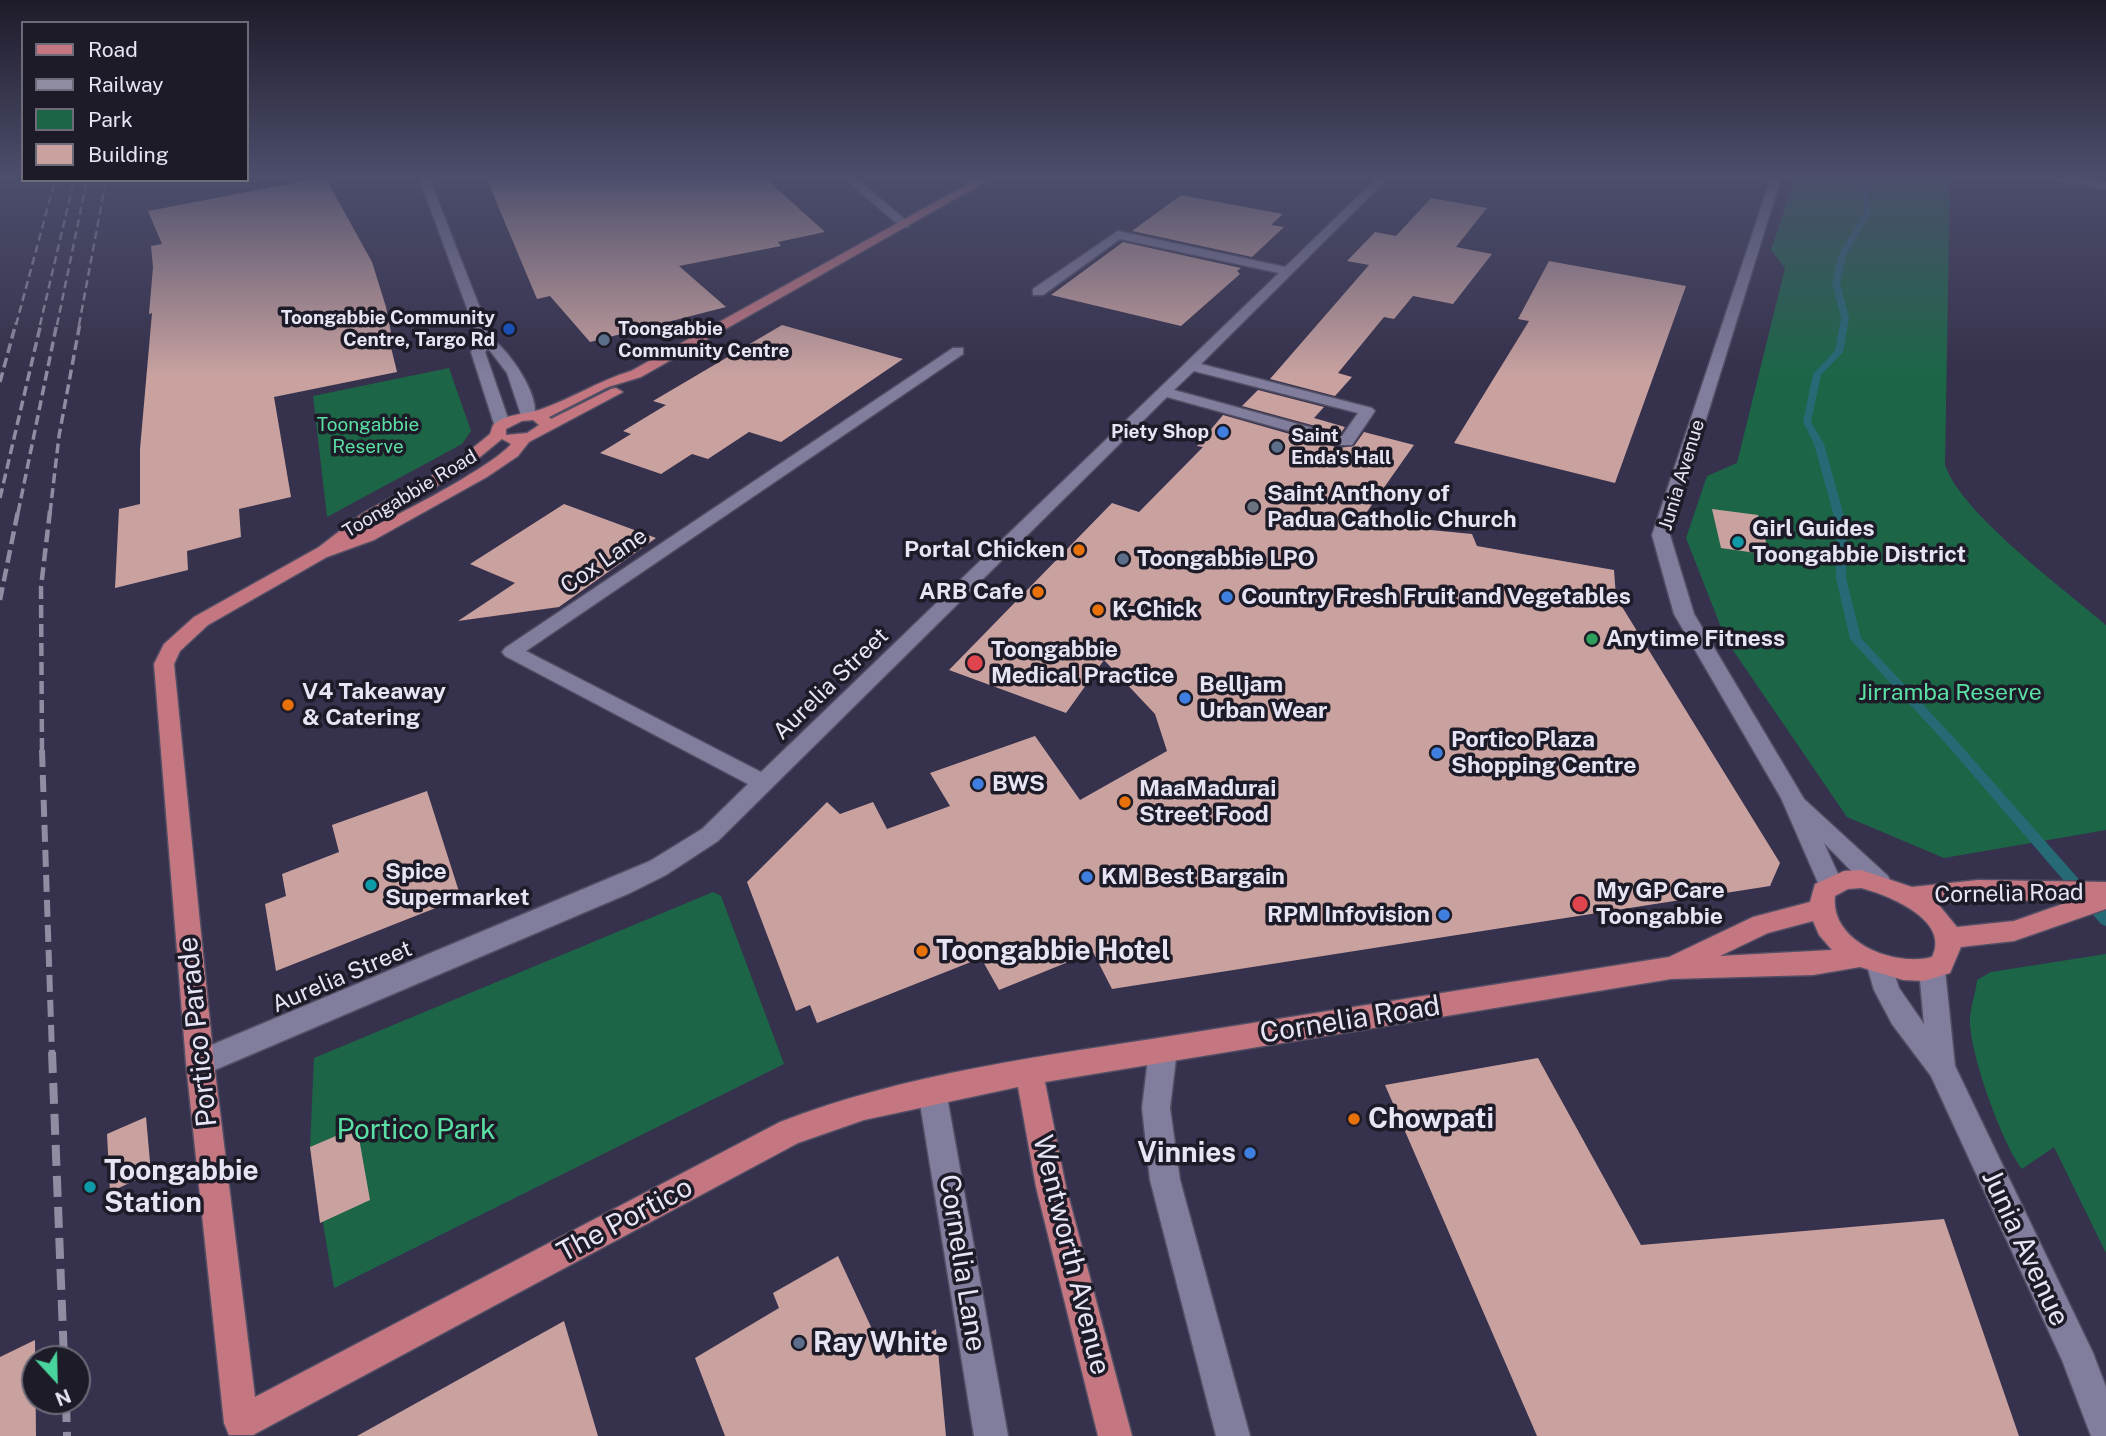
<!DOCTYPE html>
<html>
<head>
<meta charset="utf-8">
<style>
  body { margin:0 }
  #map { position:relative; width:2106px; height:1436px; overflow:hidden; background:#36314c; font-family:"Public Sans",sans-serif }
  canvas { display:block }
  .legend { position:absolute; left:21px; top:21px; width:228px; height:161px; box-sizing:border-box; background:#1d1b27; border:2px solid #6d6b79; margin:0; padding:9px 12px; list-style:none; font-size:21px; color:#e6e4f5 }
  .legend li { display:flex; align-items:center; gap:14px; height:35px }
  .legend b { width:35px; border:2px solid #6d6b79 }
  .north { position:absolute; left:21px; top:1345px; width:70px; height:70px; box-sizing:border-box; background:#1d1b27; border:2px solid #6d6b79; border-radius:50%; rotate:158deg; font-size:19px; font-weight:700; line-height:28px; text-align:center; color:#e6e4f5 }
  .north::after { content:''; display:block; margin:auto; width:24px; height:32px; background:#49d49d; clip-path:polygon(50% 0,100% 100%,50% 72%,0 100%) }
</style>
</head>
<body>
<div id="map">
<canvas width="2106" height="1436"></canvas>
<ul class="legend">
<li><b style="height:9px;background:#c47781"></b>Road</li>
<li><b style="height:9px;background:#908ca2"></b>Railway</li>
<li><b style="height:19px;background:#1c6647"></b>Park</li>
<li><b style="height:19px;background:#c9a2a0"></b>Building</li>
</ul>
<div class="north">N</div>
</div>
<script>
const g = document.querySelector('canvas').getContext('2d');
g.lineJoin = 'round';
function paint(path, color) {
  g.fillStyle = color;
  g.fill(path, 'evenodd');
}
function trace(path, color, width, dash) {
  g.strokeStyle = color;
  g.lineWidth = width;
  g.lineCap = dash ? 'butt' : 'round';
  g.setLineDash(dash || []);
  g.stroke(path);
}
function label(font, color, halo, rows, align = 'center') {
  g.font = font + ' "Public Sans",sans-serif';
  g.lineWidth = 7;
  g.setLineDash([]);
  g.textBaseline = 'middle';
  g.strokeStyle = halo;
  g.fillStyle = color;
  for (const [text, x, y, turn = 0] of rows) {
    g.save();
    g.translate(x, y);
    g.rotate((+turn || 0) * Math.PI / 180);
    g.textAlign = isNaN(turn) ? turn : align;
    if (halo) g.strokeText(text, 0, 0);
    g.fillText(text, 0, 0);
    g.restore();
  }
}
const green = new Path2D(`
  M 1796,175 L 1950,175 L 1945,465 C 1961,513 2064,589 2106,625 L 2106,830 L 1944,858 L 1847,817 L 1726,640 L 1686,538 L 1707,476 L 1737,463 L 1785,268 L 1771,250 Z
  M 449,368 L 471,431 L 462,444 L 327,517 L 313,396 Z
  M 713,892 L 721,896 L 784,1064 L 334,1288 L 310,1147 L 314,1058 Z
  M 2106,954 L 2106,1253 L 2054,1147 L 2022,1169 C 2002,1143 1968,1050 1970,1017 C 1971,1005 1976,992 1977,980 L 1991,972 Z`);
const stream = new Path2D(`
  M 1859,175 L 1865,175 L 1871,211 L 1846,256 L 1840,283 L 1849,318 L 1843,352 L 1821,375 L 1811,422 L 1824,444 L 1847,527 L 1846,578 L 1861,638 L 1956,740 L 2106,910 L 2106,926 L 2101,924 L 1948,746 L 1850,639 L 1836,578 L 1837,527 L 1814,444 L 1803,422 L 1813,374 L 1835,351 L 1841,318 L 1832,283 L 1838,256 L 1865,211 Z`);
const building = new Path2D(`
  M 485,175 L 762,175 L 825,232 L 778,242 L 781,246 L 679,266 L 726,307 L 590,342 L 550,296 L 537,299 Z
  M 325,177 L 372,262 L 386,307 L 392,338 L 389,339 L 397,372 L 274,397 L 291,497 L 239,509 L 241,537 L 187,551 L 188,570 L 115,588 L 119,509 L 140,504 L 140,449 L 152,313 L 149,314 L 153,267 L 151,246 L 162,244 L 148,211 Z
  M 1181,195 L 1283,214 L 1271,225 L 1284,227 L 1252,257 L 1132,231 Z
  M 1431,198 L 1487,208 L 1456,247 L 1492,254 L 1453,304 L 1413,296 L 1394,319 L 1384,317 L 1338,373 L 1352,377 L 1335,396 L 1270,379 L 1369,265 L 1347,261 L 1375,232 L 1396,236 Z
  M 1123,242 L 1241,268 L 1237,271 L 1240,274 L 1181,326 L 1051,295 Z
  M 1549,261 L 1686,286 L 1615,483 L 1454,443 L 1529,321 L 1518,319 Z
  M 782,325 L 903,359 L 781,442 L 749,432 L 708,459 L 692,454 L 661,474 L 600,453 L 631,434 L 623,431 L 666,405 L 653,401 Z
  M 1258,390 L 1324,407 L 1314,418 L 1345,427 L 1341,433 L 1242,406 Z
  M 1223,415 L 1339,448 L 1354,446 L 1364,432 L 1414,445 L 1359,523 L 1472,534 L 1477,546 L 1614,570 L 1616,597 L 1780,863 L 1770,886 L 1112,989 L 1093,952 L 999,990 L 981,958 L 817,1023 L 810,1005 L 796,1011 L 747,882 L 827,802 L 840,814 L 873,802 L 887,829 L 950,806 L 930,773 L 1035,736 L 1080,800 L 1167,751 L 1155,714 L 1104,660 L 1066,713 L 949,670 L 1112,503 L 1139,512 L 1203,447 L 1197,446 Z
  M 564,504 L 656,538 L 559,607 L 458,621 L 515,583 L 470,564 Z
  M 1712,509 L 1758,515 L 1770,555 L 1721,548 Z
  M 427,791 L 461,898 L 276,971 L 265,904 L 286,896 L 282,874 L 339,852 L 332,825 Z
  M 1538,1058 L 1641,1245 L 1944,1219 L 2019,1436 L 1537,1436 L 1385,1085 Z
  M 146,1117 L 151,1173 L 110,1192 L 107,1134 Z
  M 357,1127 L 370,1200 L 320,1223 L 310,1147 Z
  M 838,1256 L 886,1359 L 936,1329 L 946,1436 L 725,1436 L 695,1358 L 779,1308 L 773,1293 Z
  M 564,1321 L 598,1436 L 357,1436 Z
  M 35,1340 L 36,1436 L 0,1436 L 0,1357 Z`);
const minor = new Path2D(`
  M 418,175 L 428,175 L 492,339 C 510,351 541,397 534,418 L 529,420 L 521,415 L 507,373 L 488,348 L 485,352 L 510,424 L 502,429 L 494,424 L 471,352 L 479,341 Z
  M 840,175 L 852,175 L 909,223 L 909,227 L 901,227 Z
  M 1380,175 L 1391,175 L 1201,364 L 1372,408 L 1375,411 L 1352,445 L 1340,445 L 1167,397 L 718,841 L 666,875 L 630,893 L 210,1072 L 200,1075 L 190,1072 L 186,1063 L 190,1054 L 650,861 L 702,829 L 748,784 L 505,656 L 502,652 L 505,648 L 953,348 L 963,348 L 963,354 L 526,651 L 761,772 L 1279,273 L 1120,239 L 1043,295 L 1033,295 L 1033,289 L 1118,231 L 1285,267 ZM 1194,371 L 1358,413 L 1342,436 L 1174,390 Z
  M 1772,175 L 1782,175 L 1670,535 L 1694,614 L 1804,799 L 1888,876 L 1891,883 L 1888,890 L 1879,892 L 1870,890 L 1824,843 L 1843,885 L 1840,892 L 1831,895 L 1822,892 L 1781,798 L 1674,614 L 1652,535 Z
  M 2027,175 L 2055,175 L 2106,183 L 2106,189 Z
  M 1880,955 L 1889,958 L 1899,988 L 1924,1024 L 1919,970 L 1923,962 L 1932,959 L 1941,962 L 1945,970 L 1955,1066 L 2093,1353 L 2106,1387 L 2106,1436 L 2091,1436 L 2062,1360 L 1931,1076 L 1892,1024 L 1874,990 L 1867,966 L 1871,958 Z
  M 1163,1038 L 1173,1041 L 1177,1050 L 1170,1108 L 1180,1180 L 1250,1436 L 1216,1436 L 1150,1180 L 1142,1108 L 1149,1050 L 1153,1041 Z
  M 932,1078 L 942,1082 L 946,1091 L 1008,1436 L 974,1436 L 918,1091 L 922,1082 Z`);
const major = new Path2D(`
  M 984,175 L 997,175 L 641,377 L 608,387 L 549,417 L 551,419 L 611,389 L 616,388 L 623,392 L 529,442 L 518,456 L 487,477 L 374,540 L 327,557 L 208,625 L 180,651 L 174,664 L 214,1063 L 255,1397 L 780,1122 C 906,1073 1044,1056 1177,1035 C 1341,1009 1505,983 1669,957 L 1753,917 L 1810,902 L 1815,884 L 1844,871 L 1861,870 L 1912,887 L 1978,880 L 2106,882 L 2106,909 L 2014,941 L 1961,947 L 1950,973 L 1924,981 L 1903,980 L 1860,967 L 1813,975 L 1671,979 L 1045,1082 L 1066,1187 L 1132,1436 L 1098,1436 L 1036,1187 L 1018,1087 L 864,1120 L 798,1143 L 253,1435 L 229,1435 L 224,1423 L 186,1063 L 154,664 L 164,644 L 194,617 L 319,547 L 363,513 L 453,464 L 490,434 L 493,425 C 508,413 523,415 539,410 C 571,399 598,381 631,371 ZM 533,420 L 539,425 L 527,433 L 506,435 L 506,429 L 522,421 ZM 502,439 L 511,444 C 494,466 381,525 352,536 L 464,470 ZM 1861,888 C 1888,895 1951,920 1932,957 C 1894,967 1830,942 1835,896 L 1848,889 ZM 1978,900 L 2071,901 L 2014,921 L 1957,927 L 1938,904 ZM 1813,921 L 1819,935 L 1832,950 L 1720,956 L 1768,933 Z`);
const railFar4 = new Path2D(`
  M 16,325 L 55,180
  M 40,325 L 74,180
  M 57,325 L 87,180
  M 79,325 L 106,180`);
const railFar3 = new Path2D(`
  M 0,382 L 16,323
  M 0,498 L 41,323
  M 18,513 L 57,323
  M 50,513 L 59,436 L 80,323`);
const railFar2 = new Path2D(`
  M 0,600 L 18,511
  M 42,751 L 41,587 L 50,511`);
const railFar1 = new Path2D(`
  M 42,750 L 52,1054`);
const rail = new Path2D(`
  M 52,1052 L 64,1359
  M 66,1401 L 67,1436`);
const markers = [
  [509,329,7,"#1a4fb4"],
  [604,340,7,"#5c6f8a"],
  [1223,432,7,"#3f7fe0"],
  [1277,447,7,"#5c6f8a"],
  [1253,507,7,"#6b7280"],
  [1738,542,7,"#0f9aa8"],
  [1079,550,7,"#e8710a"],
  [1123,559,7,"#5c6f8a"],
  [1038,592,7,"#e8710a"],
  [1227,597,7,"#3f7fe0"],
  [1098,610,7,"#e8710a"],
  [1592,639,7,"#2e9e5b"],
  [975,663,9,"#e0444e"],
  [1185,698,7,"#3f7fe0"],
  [288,705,7,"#e8710a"],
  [1437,753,7,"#3f7fe0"],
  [978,784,7,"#3f7fe0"],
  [1125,802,7,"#e8710a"],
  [1087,877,7,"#3f7fe0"],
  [371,885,7,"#0f9aa8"],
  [1580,904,9,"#e0444e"],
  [1444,915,7,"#3f7fe0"],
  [922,951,7,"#e8710a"],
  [1354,1119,7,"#e8710a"],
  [1250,1153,7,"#3f7fe0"],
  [90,1187,7,"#0f9aa8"],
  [799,1343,7,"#5c6f8a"]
];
const farPoinames = [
  ["Toongabbie Community",495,318],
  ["Centre, Targo Rd",495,340],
  ["Toongabbie",618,329,"left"],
  ["Community Centre",618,351,"left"],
  ["Piety Shop",1209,432],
  ["Saint",1291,436,"left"],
  ["Enda's Hall",1291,458,"left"]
];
const farParknames = [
  ["Toongabbie",368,425],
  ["Reserve",368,447]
];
const farStreetnames = [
  ["Junia Avenue",1682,475,-73],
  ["Toongabbie Road",410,494,-31]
];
const poiNames = [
  ["Saint Anthony of",1267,494],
  ["Padua Catholic Church",1267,520],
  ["Girl Guides",1752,529],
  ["Toongabbie District",1752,555],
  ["Portal Chicken",1065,550,"right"],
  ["Toongabbie LPO",1137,559],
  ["ARB Cafe",1024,592,"right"],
  ["Country Fresh Fruit and Vegetables",1241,597],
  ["K-Chick",1112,610],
  ["Anytime Fitness",1606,639],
  ["Toongabbie",991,650],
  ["Medical Practice",991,676],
  ["Belljam",1199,685],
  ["Urban Wear",1199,711],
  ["V4 Takeaway",302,692],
  ["& Catering",302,718],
  ["Portico Plaza",1451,740],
  ["Shopping Centre",1451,766],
  ["BWS",992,784],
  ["MaaMadurai",1139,789],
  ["Street Food",1139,815],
  ["Spice",385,872],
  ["Supermarket",385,898],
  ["KM Best Bargain",1101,877],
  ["My GP Care",1596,891],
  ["Toongabbie",1596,917],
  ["RPM Infovision",1430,915,"right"]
];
const streetNames = [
  ["Cox Lane",604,561,-34],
  ["Aurelia Street",831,684,-44],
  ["Cornelia Road",2009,894,-1],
  ["Aurelia Street",342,977,-23]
];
const parkNames = [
  ["Jirramba Reserve",1950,693]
];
const nearPoinames = [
  ["Toongabbie Hotel",936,951],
  ["Chowpati",1368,1119],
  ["Vinnies",1236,1153,"right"],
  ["Toongabbie",104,1171],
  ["Station",104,1203],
  ["Ray White",813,1343]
];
const nearStreetnames = [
  ["Cornelia Road",1350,1020,-9],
  ["Portico Parade",198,1032,-96],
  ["The Portico",625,1220,-28],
  ["Junia Avenue",2025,1248,65],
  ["Wentworth Avenue",1071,1255,76],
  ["Cornelia Lane",962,1263,81]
];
const nearParknames = [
  ["Portico Park",416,1130]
];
paint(green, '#1c6647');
paint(stream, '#256a75');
paint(building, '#c9a2a0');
trace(minor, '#524e64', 3);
trace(major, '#524e64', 3);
paint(minor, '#817d9c');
paint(major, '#c47781');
trace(railFar4, '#908ca2', 2.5, [8, 4.5]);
trace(railFar3, '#908ca2', 3.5, [10, 5]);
trace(railFar2, '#908ca2', 4.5, [13, 6]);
trace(railFar1, '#908ca2', 6, [17, 8]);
trace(rail, '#908ca2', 8, [21, 10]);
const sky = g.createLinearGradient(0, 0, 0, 376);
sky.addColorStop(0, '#1e1b2a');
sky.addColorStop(0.47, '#4c4e6c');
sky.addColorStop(1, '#4c4e6c00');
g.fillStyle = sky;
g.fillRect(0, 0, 2106, 376);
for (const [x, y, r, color] of markers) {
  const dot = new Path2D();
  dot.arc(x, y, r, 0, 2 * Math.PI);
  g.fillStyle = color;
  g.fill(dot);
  trace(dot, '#1d1b27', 2.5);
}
label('bold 19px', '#e6e4f5', '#1d1b27', farPoinames, 'right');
label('19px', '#5ae0a5', '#1d1b27', farParknames);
label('19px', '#e6e4f5', '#1d1b27', farStreetnames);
label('bold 23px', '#e6e4f5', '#1d1b27', poiNames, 'left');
label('23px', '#e6e4f5', '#1d1b27', streetNames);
label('23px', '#5ae0a5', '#1d1b27', parkNames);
label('bold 28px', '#e6e4f5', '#1d1b27', nearPoinames, 'left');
label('28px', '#e6e4f5', '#1d1b27', nearStreetnames);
label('28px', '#5ae0a5', '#1d1b27', nearParknames);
</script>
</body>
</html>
